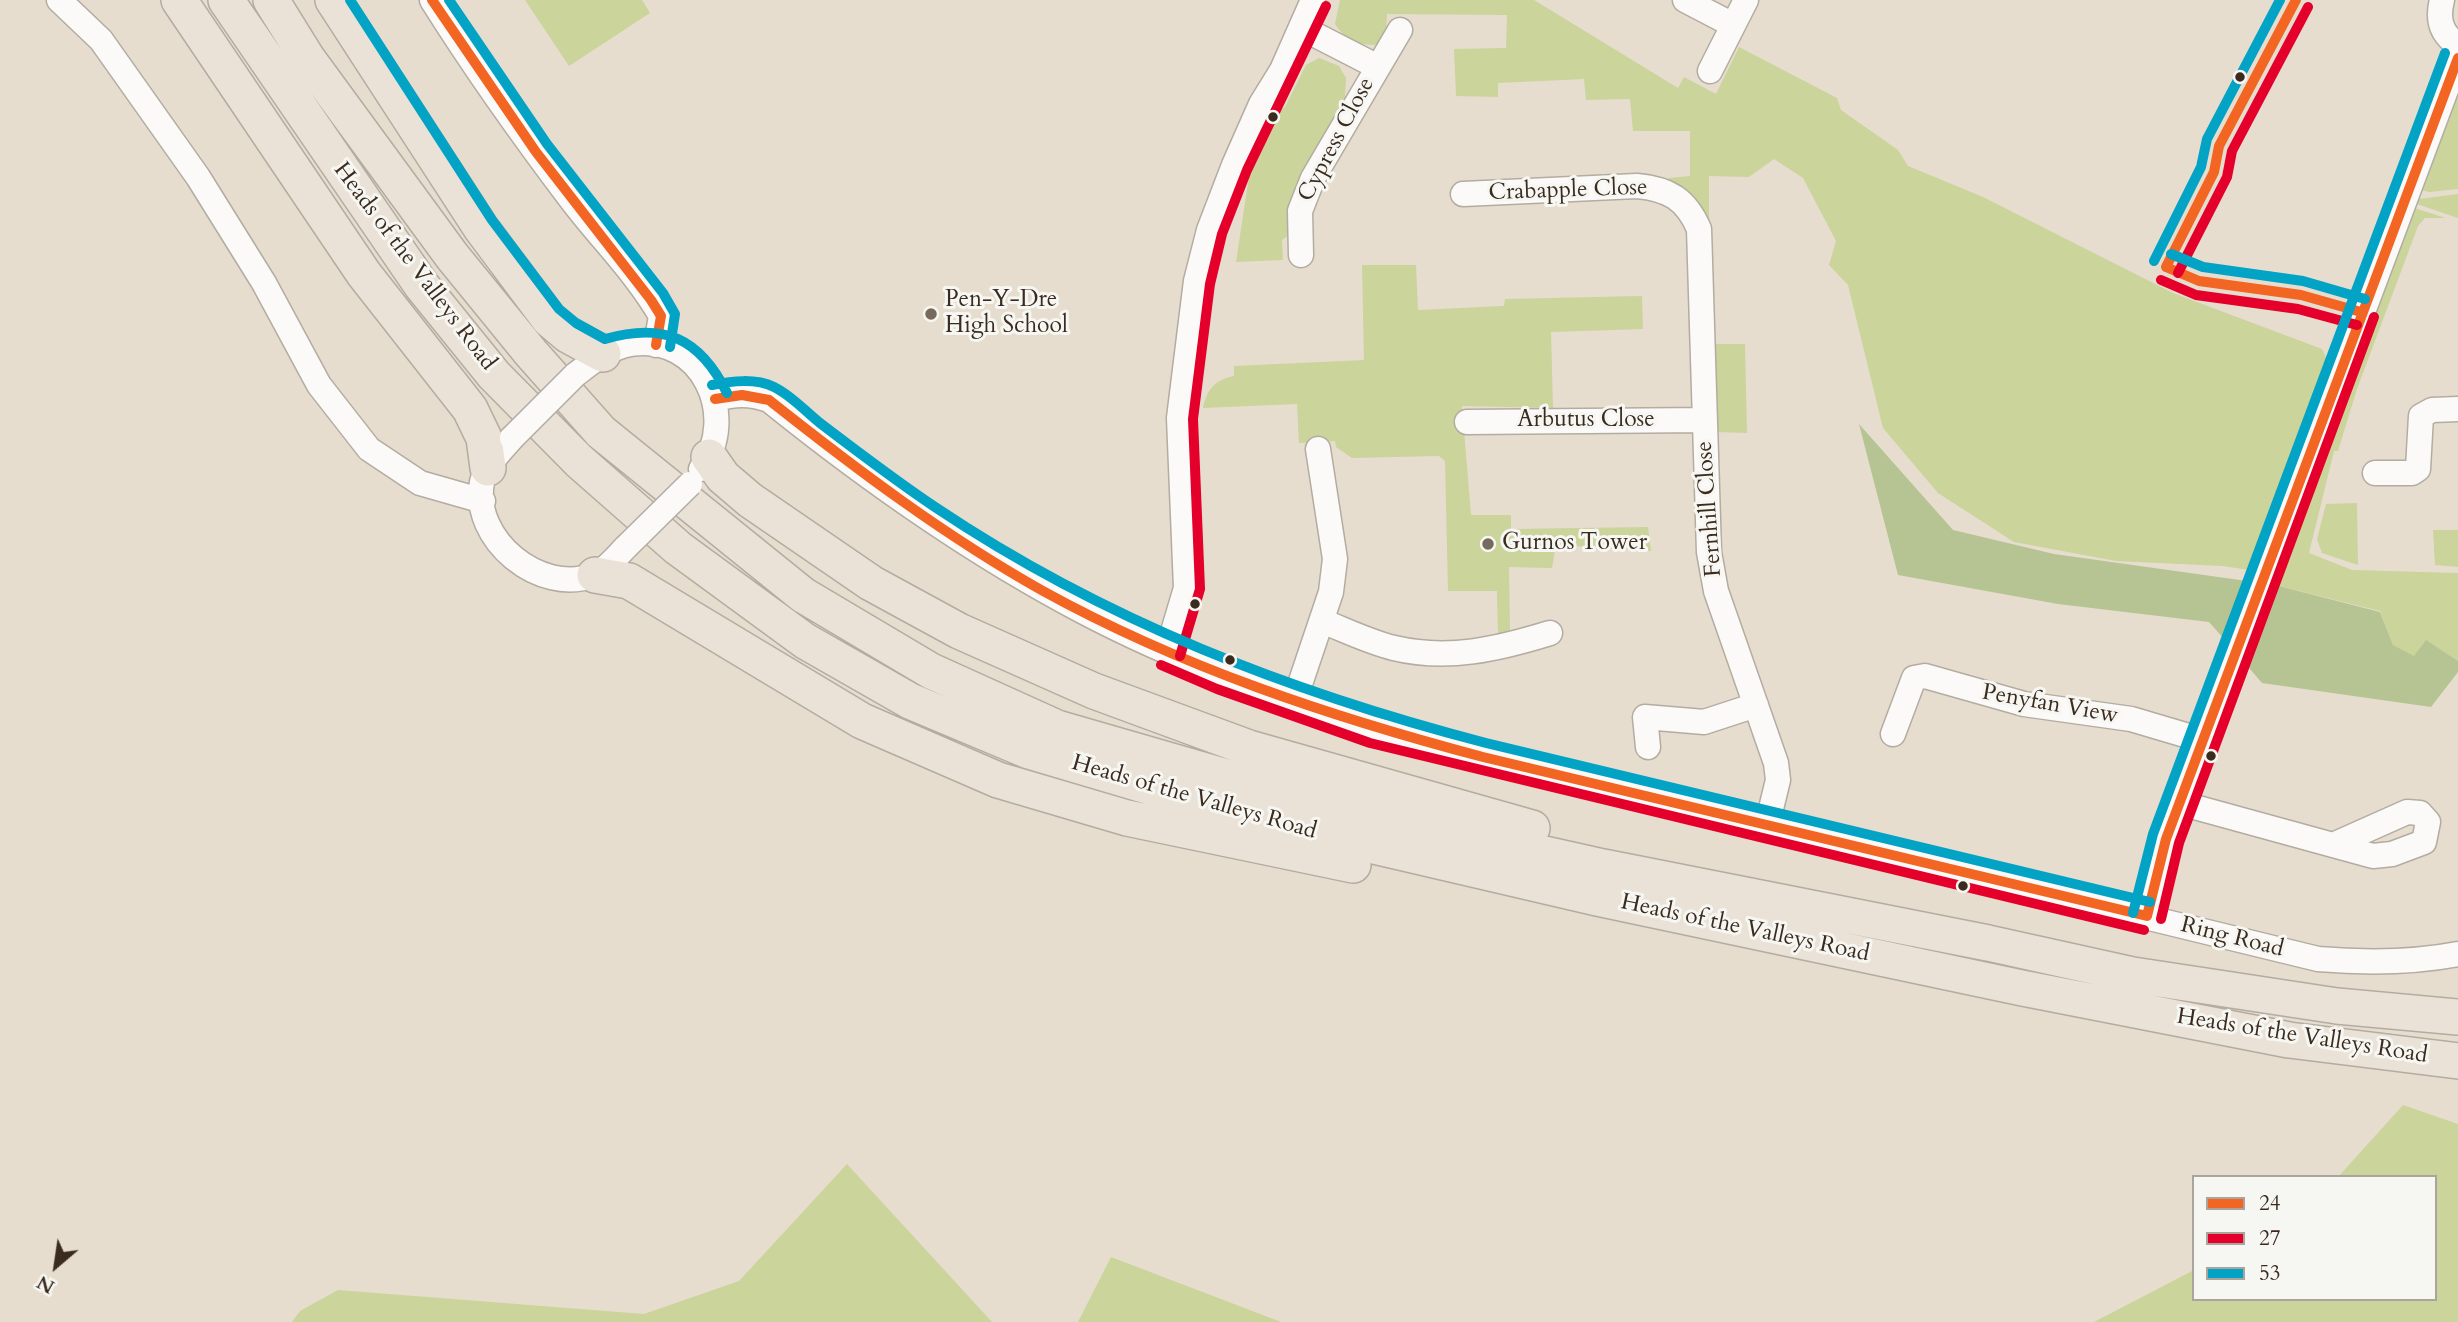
<!DOCTYPE html>
<html>
<head>
<meta charset="utf-8">
<style>
  body { margin:0 }
  #map { position:relative; width:2458px; height:1322px; overflow:hidden; background:#e6ddce; font-family:Cardo,serif }
  canvas { display:block }
  .legend { position:absolute; left:2192px; top:1175px; width:245px; height:126px; box-sizing:border-box; background:#f6f6f2; border:2px solid #aba49d; margin:0; padding:9px 12px; list-style:none; font-size:21px; color:#3b2a1e }
  .legend li { display:flex; align-items:center; gap:14px; height:35px }
  .legend b { width:35px; border:2px solid #aba49d }
  .north { position:absolute; left:21px; top:1231px; width:70px; height:70px; -webkit-text-stroke:5px #f6f6f2; paint-order:stroke; rotate:209deg; font-size:19px; font-weight:700; line-height:28px; text-align:center; color:#3b2a1e }
  .north::after { content:''; display:block; margin:auto; width:24px; height:32px; background:#3b2a1e; clip-path:polygon(50% 0,100% 100%,50% 72%,0 100%) }
</style>
</head>
<body>
<div id="map">
<canvas width="2458" height="1322"></canvas>
<ul class="legend">
<li><b style="height:9px;background:#f26522"></b>24</li>
<li><b style="height:9px;background:#e4002b"></b>27</li>
<li><b style="height:9px;background:#03a3c5"></b>53</li>
</ul>
<div class="north">N</div>
</div>
<script>
const g = document.querySelector('canvas').getContext('2d');
g.lineJoin = 'round';
function paint(path, color) {
  g.fillStyle = color;
  g.fill(path, 'evenodd');
}
function trace(path, color, width, dash) {
  g.strokeStyle = color;
  g.lineWidth = width;
  g.lineCap = dash ? 'butt' : 'round';
  g.setLineDash(dash || []);
  g.stroke(path);
}
function label(font, color, halo, rows, align = 'center') {
  g.font = font + ' Cardo,serif';
  g.lineWidth = 6;
  g.setLineDash([]);
  g.textBaseline = 'middle';
  g.strokeStyle = halo;
  g.fillStyle = color;
  for (const [text, x, y, turn = 0] of rows) {
    g.save();
    g.translate(x, y);
    g.rotate((+turn || 0) * Math.PI / 180);
    g.textAlign = isNaN(turn) ? turn : align;
    if (halo) g.strokeText(text, 0, 0);
    g.fillText(text, 0, 0);
    g.restore();
  }
}
const green = new Path2D(`
  M 525,0 L 642,0 L 650,13 L 569,66 Z
  M 1340,0 L 1534,0 L 1678,88 L 1684,77 L 1716,94 L 1739,47 L 1837,98 L 1841,110 L 1898,150 L 1908,166 L 1983,197 L 2173,293 L 2322,349 L 2329,363 L 2249,570 L 2223,566 L 2116,561 L 2014,542 L 1938,493 L 1883,428 L 1848,285 L 1829,265 L 1836,241 L 1803,178 L 1774,159 L 1749,177 L 1709,176 L 1709,228 L 1669,184 L 1669,178 L 1690,176 L 1690,131 L 1633,131 L 1630,99 L 1586,100 L 1584,79 L 1498,83 L 1498,97 L 1456,96 L 1454,49 L 1506,48 L 1507,15 L 1387,14 L 1386,35 L 1378,45 C 1358,45 1346,41 1335,24 Z
  M 1319,58 L 1339,66 L 1346,78 L 1345,97 L 1296,188 L 1289,235 L 1282,240 L 1283,260 L 1236,262 L 1251,163 L 1272,116 L 1285,107 L 1306,65 Z
  M 2458,89 L 2458,189 L 2429,192 L 2421,190 Z
  M 2458,194 L 2458,218 L 2417,204 L 2419,199 Z
  M 2411,207 L 2446,218 L 2425,218 L 2418,226 L 2357,389 L 2338,451 L 2334,451 L 2309,553 L 2352,570 L 2458,573 L 2458,661 L 2426,641 L 2414,657 L 2393,645 L 2380,611 L 2271,584 Z
  M 1362,265 L 1416,265 L 1418,310 L 1504,306 L 1505,299 L 1642,296 L 1643,329 L 1551,332 L 1553,408 L 1462,406 L 1471,515 L 1511,515 L 1511,529 L 1648,527 L 1651,551 L 1556,545 L 1552,568 L 1509,567 L 1510,630 L 1498,635 L 1497,591 L 1448,591 L 1445,461 L 1439,456 L 1352,458 L 1336,447 L 1335,441 L 1299,443 L 1297,404 L 1203,408 C 1207,389 1215,380 1234,376 L 1234,366 L 1364,360 Z
  M 1713,344 L 1745,344 L 1747,433 L 1716,432 Z
  M 2357,503 L 2358,565 L 2322,553 L 2317,539 L 2326,504 Z
  M 2433,530 L 2458,530 L 2458,567 L 2435,565 Z
  M 2403,1105 L 2458,1124 L 2458,1322 L 2094,1322 L 2194,1270 L 2194,1299 L 2435,1299 L 2435,1177 L 2338,1177 Z
  M 847,1164 L 992,1322 L 292,1322 L 300,1311 L 338,1290 L 644,1314 L 739,1281 Z
  M 1111,1257 L 1281,1322 L 1078,1322 Z`);
const forest = new Path2D(`
  M 1859,424 L 1953,530 L 2054,554 L 2247,581 L 2225,640 L 2209,622 L 2058,604 L 1898,575 Z
  M 2271,584 L 2380,612 L 2393,645 L 2414,656 L 2426,640 L 2458,661 L 2458,672 L 2431,707 L 2262,683 L 2243,661 Z`);
const minor = new Path2D(`
  M 59,0 L 101,40 L 198,177 L 264,283 L 319,385 L 369,449 L 420,483 L 483,501
  M 432,0 C 476,70 523,136 573,202 C 603,241 636,273 661,316 L 656,345
  M 1685,0 L 1733,25
  M 2442,0 C 2437,19 2441,34 2458,45
  M 1302,28 L 1376,66
  M 1710,71 L 1746,0
  M 1463,194 L 1637,186 C 1669,189 1686,199 1699,229 L 1709,552 L 1716,591 L 1776,763 L 1778,780 L 1767,825
  M 1301,255 L 1300,211 L 1313,178 L 1400,30
  M 575,375 C 592,362 608,348 631,344 C 701,333 740,415 701,469
  M 715,399 C 735,394 749,393 769,400 C 867,479 970,552 1082,611 C 1175,660 1274,696 1373,729 L 2318,959 C 2366,963 2411,963 2458,954
  M 1467,422 L 1705,420
  M 512,438 C 501,451 486,465 482,482 C 471,539 540,596 594,575 C 605,571 617,556 626,547
  M 2375,473 L 2412,473 L 2418,469 L 2421,416 L 2432,410 L 2458,409
  M 1322,621 C 1345,630 1369,642 1394,648 C 1448,661 1498,649 1550,633
  M 1167,652 L 1186,588 L 1179,418 L 1196,281 L 1209,230 L 1234,165 L 1261,104 L 1282,70 L 1313,0
  M 1294,702 L 1331,592 L 1335,559 L 1318,449
  M 1893,734 L 1914,678 L 1925,676 L 2024,704 L 2131,719 L 2202,740
  M 1648,747 L 1645,717 L 1704,722 L 1756,705
  M 2180,803 L 2373,856 L 2392,854 L 2424,842 L 2428,822 L 2420,813 L 2407,812 L 2333,845
  M 2147,916 L 2166,839 L 2458,58`);
const highway = new Path2D(`
  M 179,0 L 364,274 L 470,409 L 484,438 L 488,468
  M 226,0 L 422,286 L 494,375 L 579,461 L 678,548 L 805,641 L 910,701 L 1029,751 L 1258,819 L 1597,898 L 2022,988 L 2289,1040 L 2458,1061
  M 271,0 L 307,58 L 452,256 L 531,353 L 601,432 L 803,595 L 931,671 L 1057,728 L 1282,793 L 1384,818 L 1603,867 L 1988,943 L 2133,975 L 2337,1006 L 2458,1017
  M 333,0 L 481,228 L 549,319 L 568,335 L 603,354
  M 709,457 L 723,477 L 750,500 L 871,583 L 959,631 L 1094,691 L 1249,748 L 1532,828
  M 595,575 L 629,581 L 862,721 L 998,780 L 1127,818 L 1353,865`);
const minorBridge = new Path2D(`
  M 512,438 L 575,375
  M 626,547 L 690,484`);
const bus1 = new Path2D(`
  M 432,0 L 536,152 L 651,300 L 661,316 L 656,345
  M 2166,267 L 2214,172 L 2219,146 L 2296,0
  M 2166,267 L 2199,281 L 2301,295 L 2361,312
  M 715,399 L 742,395 L 769,400 C 856,469 945,536 1043,591 C 1181,667 1331,717 1483,757 L 2147,916
  M 2147,916 L 2166,839 L 2458,58`);
const bus2 = new Path2D(`
  M 2178,273 L 2227,177 L 2232,151 L 2308,7
  M 2161,280 L 2196,295 L 2298,309 L 2357,325
  M 1180,656 L 1200,589 L 1193,419 L 1210,284 L 1222,234 L 1247,170 L 1326,6
  M 1161,665 L 1217,689 L 1370,743 L 2144,930
  M 2161,919 L 2179,843 L 2374,317`);
const bus3 = new Path2D(`
  M 350,0 L 492,220 L 559,309 L 576,323 L 605,339 C 664,322 700,338 727,393
  M 449,0 L 547,144 L 663,293 L 675,314 L 670,347
  M 2171,254 L 2203,267 L 2303,281 L 2365,299
  M 2154,261 L 2201,167 L 2207,139 L 2280,0
  M 712,385 C 732,381 755,378 774,387 C 791,395 806,412 820,423 C 858,452 896,481 935,507 C 1105,621 1290,692 1486,743 L 2150,902
  M 2133,913 L 2153,834 L 2445,53`);
const markers = [
  [2240,77,6,"#3b2a1e"],
  [1273,117,6,"#3b2a1e"],
  [931,314,7,"#77695c"],
  [1488,544,7,"#77695c"],
  [1195,604,6,"#3b2a1e"],
  [1230,660,6,"#3b2a1e"],
  [2211,756,6,"#3b2a1e"],
  [1963,886,6,"#3b2a1e"]
];
const streetNames = [
  ["Cypress Close",1337,140,-62],
  ["Crabapple Close",1568,191,-2],
  ["Heads of the Valleys Road",414,267,53],
  ["Arbutus Close",1586,421],
  ["Fernhill Close",1710,509,-94],
  ["Penyfan View",2050,705,10],
  ["Heads of the Valleys Road",1194,798,16],
  ["Heads of the Valleys Road",1745,929,12],
  ["Ring Road",2232,938,14],
  ["Heads of the Valleys Road",2302,1037,9]
];
const poiNames = [
  ["Pen-Y-Dre",945,301],
  ["High School",945,327],
  ["Gurnos Tower",1502,544]
];
paint(green, '#cad49b');
paint(forest, '#b6c493');
trace(minor, '#b3aca1', 27);
trace(highway, '#b3aca1', 38);
trace(minor, '#fbfaf8', 24);
trace(highway, '#eae2d6', 35);
trace(minorBridge, '#b3aca1', 27, []);
trace(minorBridge, '#fbfaf8', 24);
trace(bus1, '#f26522', 10);
trace(bus2, '#e4002b', 10);
trace(bus3, '#03a3c5', 10);
for (const [x, y, r, color] of markers) {
  const dot = new Path2D();
  dot.arc(x, y, r, 0, 2 * Math.PI);
  g.fillStyle = color;
  g.fill(dot);
  trace(dot, '#f6f6f2', 2.5);
}
label('23px', '#3b2a1e', '#f6f6f2', streetNames);
label('23px', '#3b2a1e', '#f6f6f2', poiNames, 'left');
</script>
</body>
</html>
